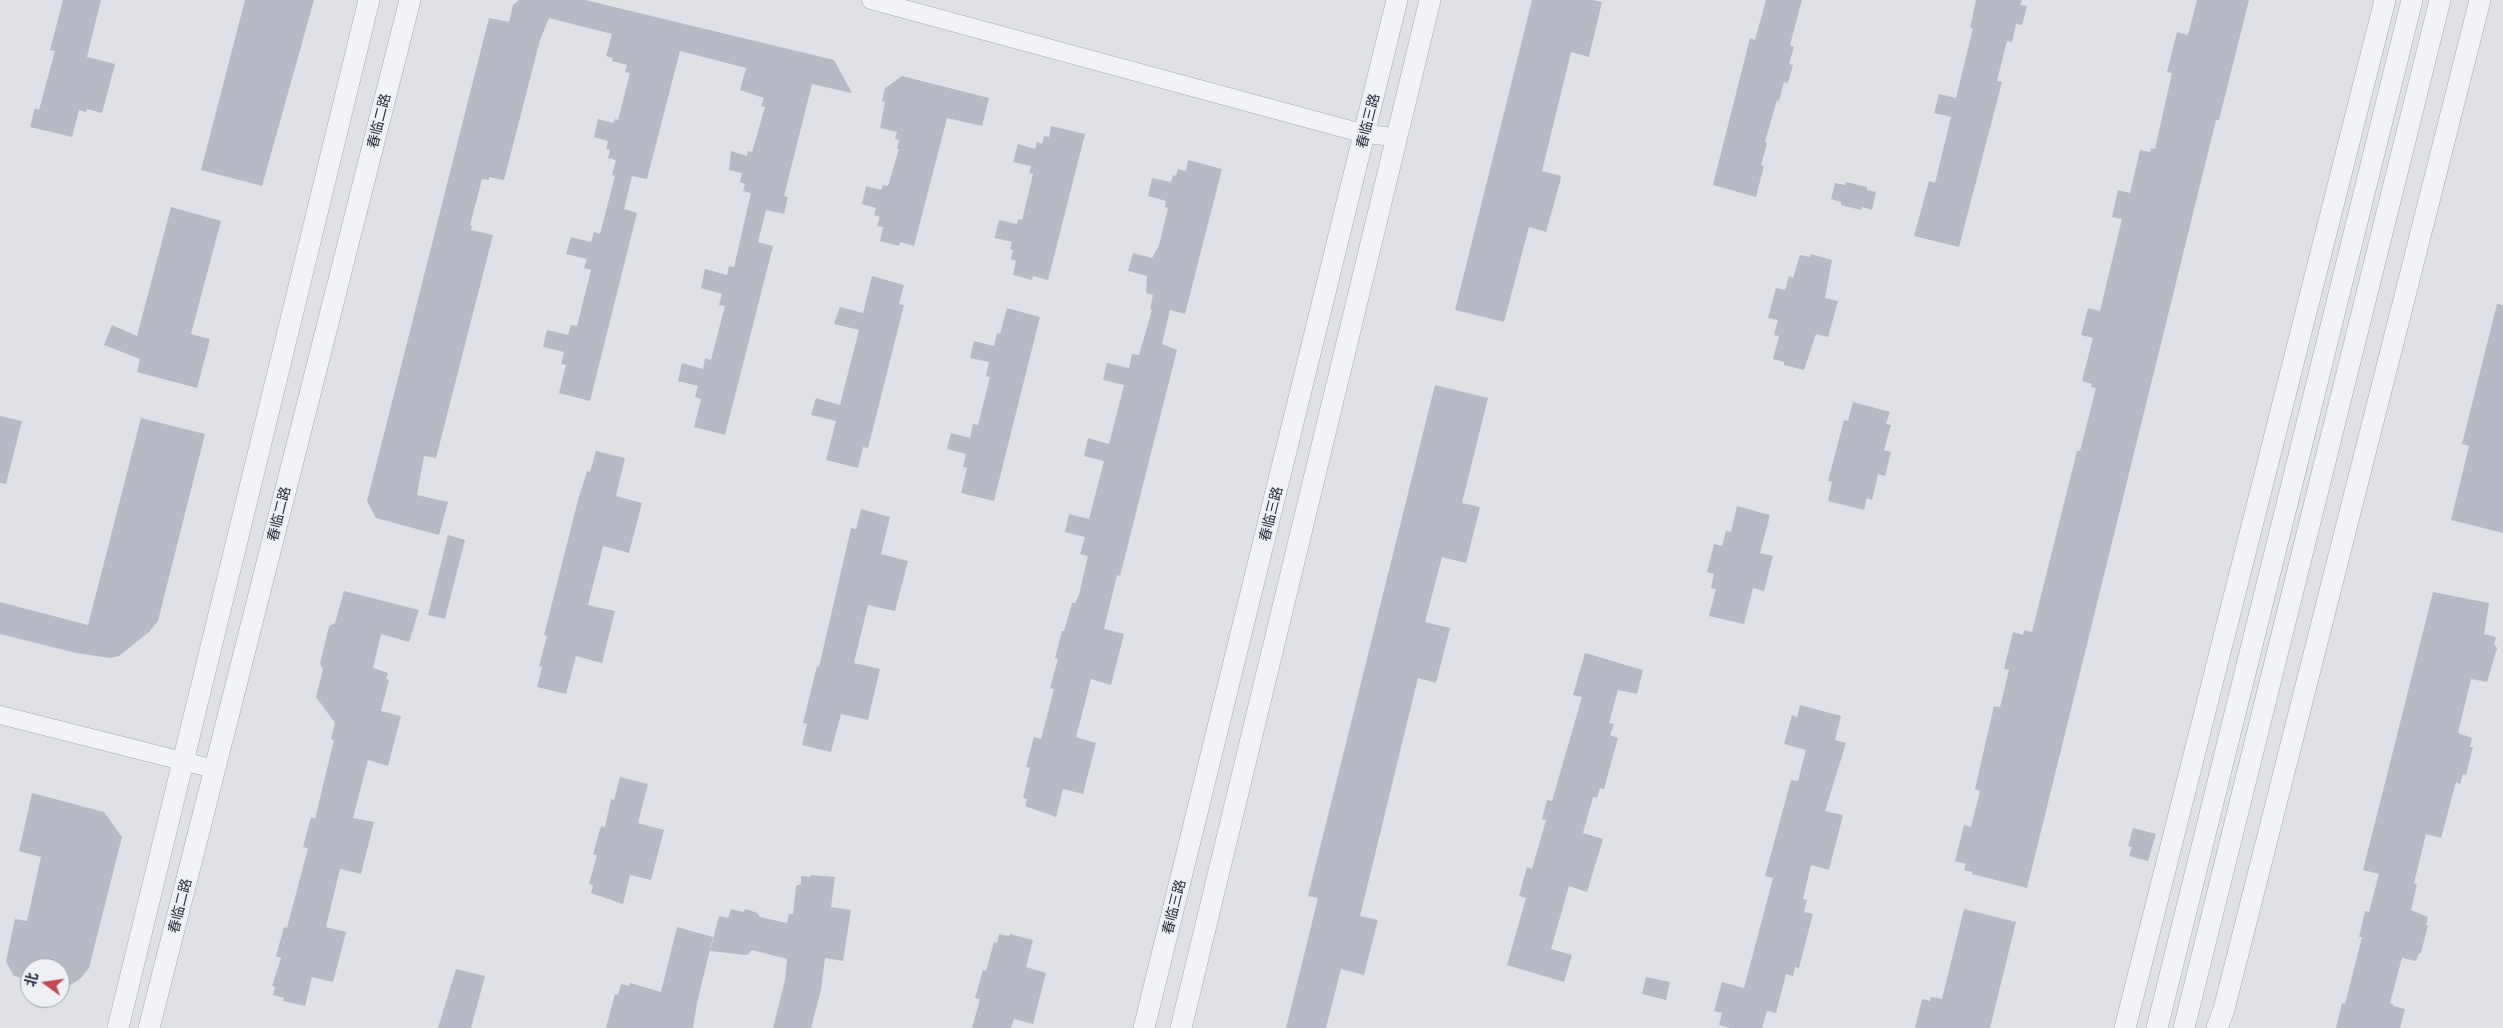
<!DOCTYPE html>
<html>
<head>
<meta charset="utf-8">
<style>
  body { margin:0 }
  #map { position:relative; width:2503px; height:1028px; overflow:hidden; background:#dfe1e7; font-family:Ubuntu,"Noto Sans SC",sans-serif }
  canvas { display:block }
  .north { position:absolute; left:20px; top:958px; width:50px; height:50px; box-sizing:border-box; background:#eef0f5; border:1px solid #9fa2ac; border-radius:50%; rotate:284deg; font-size:14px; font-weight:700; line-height:20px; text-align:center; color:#292e3e }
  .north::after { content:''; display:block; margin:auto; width:18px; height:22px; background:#c64a4f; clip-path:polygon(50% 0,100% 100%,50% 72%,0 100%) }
</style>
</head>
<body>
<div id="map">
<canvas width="2503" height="1028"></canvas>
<div class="north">北</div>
</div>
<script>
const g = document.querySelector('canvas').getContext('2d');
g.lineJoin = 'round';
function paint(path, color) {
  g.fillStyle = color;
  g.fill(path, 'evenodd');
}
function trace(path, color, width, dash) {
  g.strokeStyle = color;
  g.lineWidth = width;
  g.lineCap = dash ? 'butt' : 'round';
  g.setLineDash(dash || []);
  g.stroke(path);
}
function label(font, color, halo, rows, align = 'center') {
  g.font = font + ' Ubuntu,"Noto Sans SC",sans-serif';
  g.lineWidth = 4;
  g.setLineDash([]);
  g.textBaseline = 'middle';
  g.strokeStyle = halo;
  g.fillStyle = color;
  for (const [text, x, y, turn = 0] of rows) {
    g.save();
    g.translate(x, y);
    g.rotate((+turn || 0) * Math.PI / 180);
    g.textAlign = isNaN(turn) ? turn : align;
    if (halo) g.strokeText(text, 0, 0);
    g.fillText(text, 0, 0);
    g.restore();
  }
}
const building = new Path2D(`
  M 63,0 L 101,0 L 87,57 L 115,64 L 102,113 L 87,109 L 86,112 L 79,110 L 72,137 L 30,127 L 35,108 L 39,110 L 55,51 L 50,50 Z
  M 245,0 L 314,0 L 262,186 L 201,170 Z
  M 519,0 L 585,0 L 834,60 L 852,93 L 812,84 L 784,196 L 788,197 L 784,214 L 766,210 L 758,242 L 773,246 L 725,435 L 694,427 L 701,399 L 695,397 L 698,386 L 678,381 L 682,363 L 703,369 L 705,358 L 711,360 L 725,306 L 719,305 L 722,294 L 701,288 L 705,269 L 727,275 L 729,266 L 734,267 L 751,193 L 743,191 L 745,184 L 740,182 L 742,173 L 729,170 L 731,151 L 747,156 L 748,151 L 752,152 L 765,107 L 761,106 L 764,98 L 740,90 L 746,68 L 680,51 L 647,179 L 632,176 L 624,209 L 637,213 L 590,401 L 559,393 L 566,365 L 561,364 L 564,352 L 543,347 L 547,330 L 568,335 L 571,325 L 577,326 L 591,270 L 584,268 L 587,259 L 566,254 L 571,237 L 591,242 L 594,232 L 600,234 L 615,176 L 612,175 L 616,160 L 608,158 L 610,150 L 606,149 L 608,141 L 594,137 L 598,119 L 613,123 L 615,119 L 618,120 L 630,73 L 625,72 L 627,65 L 612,61 L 613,58 L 606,56 L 612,34 L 549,18 L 540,40 L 504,180 L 489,177 L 489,180 L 482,179 L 470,225 L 472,226 L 471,230 L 493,235 L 436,458 L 424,456 L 417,495 L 448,502 L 439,535 L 376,518 L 367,501 L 489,18 L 509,22 L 513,5 Z
  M 1532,0 L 1593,0 L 1602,2 L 1589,57 L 1571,52 L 1542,171 L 1561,176 L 1560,182 L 1546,232 L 1529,227 L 1504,322 L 1455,310 Z
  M 1766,0 L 1802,0 L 1790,45 L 1794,47 L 1789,64 L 1793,65 L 1788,83 L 1784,82 L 1779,101 L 1777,100 L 1765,142 L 1767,143 L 1761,165 L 1764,166 L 1756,197 L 1713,185 L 1750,38 L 1755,40 Z
  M 1976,0 L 2022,0 L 2020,5 L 2027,6 L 2022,25 L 2016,24 L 2012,42 L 2007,41 L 1997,81 L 2002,82 L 1959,247 L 1914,236 L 1929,181 L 1935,183 L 1951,117 L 1934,113 L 1939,94 L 1956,98 L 1973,28 L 1970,28 Z
  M 2197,0 L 2249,0 L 2219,120 L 2216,120 L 2027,888 L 1972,874 L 1972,872 L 1964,870 L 1966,864 L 1955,861 L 1964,825 L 1971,827 L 1980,791 L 1975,789 L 1994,706 L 2000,707 L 2009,670 L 2004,669 L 2013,632 L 2023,635 L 2024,630 L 2032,632 L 2077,451 L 2080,451 L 2096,388 L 2091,387 L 2092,384 L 2082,381 L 2093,338 L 2081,335 L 2088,308 L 2100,311 L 2122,219 L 2112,217 L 2118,190 L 2130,193 L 2140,150 L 2150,152 L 2151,148 L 2155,149 L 2172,73 L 2167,72 L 2177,32 L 2188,35 Z
  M 902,76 L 989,98 L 982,126 L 947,118 L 914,246 L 900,242 L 899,246 L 880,241 L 883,227 L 877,226 L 880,217 L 874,215 L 876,208 L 862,204 L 866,186 L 881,190 L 883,185 L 888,186 L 899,149 L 897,149 L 899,140 L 895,139 L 897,132 L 880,128 L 885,102 L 882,101 L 885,88 Z
  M 1051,126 L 1085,134 L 1048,280 L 1033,276 L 1032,280 L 1013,275 L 1016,261 L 1011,259 L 1013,250 L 1010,249 L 1012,242 L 995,238 L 995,236 L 999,220 L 1017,224 L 1018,219 L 1022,220 L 1033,174 L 1029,173 L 1031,166 L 1013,162 L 1018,144 L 1035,149 L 1037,142 L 1042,144 L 1044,136 L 1049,137 Z
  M 1188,160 L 1222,169 L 1185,314 L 1170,310 L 1162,344 L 1177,350 L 1120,576 L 1117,575 L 1104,629 L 1124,634 L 1111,685 L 1091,679 L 1076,737 L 1096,743 L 1083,794 L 1063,789 L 1056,817 L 1025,806 L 1027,799 L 1023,798 L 1030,768 L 1026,767 L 1034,737 L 1041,739 L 1054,689 L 1050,688 L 1058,659 L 1055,658 L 1062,631 L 1064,631 L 1072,603 L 1075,603 L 1079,595 L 1088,556 L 1080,554 L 1085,537 L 1065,532 L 1069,514 L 1089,519 L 1104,461 L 1084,456 L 1088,438 L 1109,444 L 1124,385 L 1103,380 L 1107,363 L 1129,368 L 1132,354 L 1139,355 L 1152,310 L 1150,309 L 1153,295 L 1146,293 L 1147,276 L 1128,271 L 1133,253 L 1152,258 L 1159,245 L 1168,208 L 1165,207 L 1166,201 L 1148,196 L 1152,178 L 1171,182 L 1173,175 L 1176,176 L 1178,169 L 1186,171 Z
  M 1846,182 L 1867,187 L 1867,190 L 1876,192 L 1872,210 L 1862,207 L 1861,210 L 1841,205 L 1841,202 L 1831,199 L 1835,183 L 1845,185 Z
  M 171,207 L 221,221 L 191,334 L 210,339 L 197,388 L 137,372 L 140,359 L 104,345 L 112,325 L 137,336 Z
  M 1811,254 L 1832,260 L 1825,298 L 1838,301 L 1828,337 L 1816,334 L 1804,370 L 1784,365 L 1784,362 L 1773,359 L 1779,336 L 1774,335 L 1778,320 L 1768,318 L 1776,288 L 1785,290 L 1789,276 L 1793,278 L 1800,255 L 1810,257 Z
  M 872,276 L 904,285 L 899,304 L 904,305 L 868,448 L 863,447 L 858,468 L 826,460 L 836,421 L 811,415 L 816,398 L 840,405 L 859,330 L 834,324 L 840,307 L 863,313 Z
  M 2497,304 L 2503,305 L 2503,533 L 2451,520 L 2469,446 L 2462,444 Z
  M 1007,308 L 1040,317 L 994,501 L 961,493 L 967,468 L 963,467 L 966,454 L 947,449 L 951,433 L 970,438 L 973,424 L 978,425 L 990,377 L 986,376 L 989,362 L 970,358 L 974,341 L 994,346 L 997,333 L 1000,334 Z
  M 1435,385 L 1488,398 L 1462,503 L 1480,507 L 1466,563 L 1442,557 L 1425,622 L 1450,628 L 1436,683 L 1418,678 L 1388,801 L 1360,916 L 1378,920 L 1364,975 L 1341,969 L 1326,1028 L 1286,1028 L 1318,898 L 1308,896 Z
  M 1853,402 L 1890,412 L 1886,424 L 1891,425 L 1884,450 L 1891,452 L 1885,476 L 1878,474 L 1872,500 L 1867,498 L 1864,510 L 1828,501 L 1832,482 L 1828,481 L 1844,420 L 1848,421 Z
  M 0,416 L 22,421 L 6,484 L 0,483 Z
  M 141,418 L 205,434 L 158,621 L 149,632 L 119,656 L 110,658 L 76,653 L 0,634 L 0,602 L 88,625 Z
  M 596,451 L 625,458 L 616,496 L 642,503 L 629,553 L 603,546 L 588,605 L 615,611 L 602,663 L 576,656 L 566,694 L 537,687 L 542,667 L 539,666 L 547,636 L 544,635 L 578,500 L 587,471 L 590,472 Z
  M 1737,506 L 1770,515 L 1760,553 L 1773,556 L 1764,591 L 1753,588 L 1744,624 L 1709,616 L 1716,589 L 1711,588 L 1714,574 L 1707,572 L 1714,544 L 1722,546 L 1726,531 L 1731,532 Z
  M 861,509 L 890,517 L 881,554 L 908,561 L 895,611 L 868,605 L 854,663 L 880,669 L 868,720 L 841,714 L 831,752 L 802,745 L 807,724 L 803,723 L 817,666 L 819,667 L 851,528 L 856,529 Z
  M 448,535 L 465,540 L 445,619 L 428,615 Z
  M 344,591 L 419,610 L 409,642 L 381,634 L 373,668 L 388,673 L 386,679 L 389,680 L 381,711 L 401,716 L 388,766 L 368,760 L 353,818 L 374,822 L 361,874 L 340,869 L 326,927 L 346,932 L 333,982 L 312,977 L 305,1006 L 283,1001 L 284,998 L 273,995 L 275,987 L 272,986 L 281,958 L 276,956 L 284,927 L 287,928 L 308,848 L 303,847 L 311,817 L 315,819 L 334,740 L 331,739 L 335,723 L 316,697 L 323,669 L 320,664 L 329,626 L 335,623 Z
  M 2433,592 L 2489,603 L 2484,634 L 2496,637 L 2494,644 L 2497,648 L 2487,682 L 2471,679 L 2458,733 L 2472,738 L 2470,747 L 2473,747 L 2466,775 L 2463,774 L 2460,784 L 2456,782 L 2441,838 L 2426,834 L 2414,883 L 2417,884 L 2411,910 L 2428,917 L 2426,925 L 2428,925 L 2421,953 L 2419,953 L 2416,961 L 2402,958 L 2390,1003 L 2393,1004 L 2393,1006 L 2405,1009 L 2400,1028 L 2336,1028 L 2342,1003 L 2345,1004 L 2362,937 L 2359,937 L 2365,911 L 2369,912 L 2379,874 L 2363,870 Z
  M 1585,653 L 1643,670 L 1637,694 L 1618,690 L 1609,723 L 1614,724 L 1610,735 L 1618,738 L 1604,789 L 1600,788 L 1597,798 L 1593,797 L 1583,833 L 1603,839 L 1587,892 L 1569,886 L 1551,949 L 1572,955 L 1564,982 L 1507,965 L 1526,898 L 1519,896 L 1527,867 L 1532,869 L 1546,820 L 1542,819 L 1547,800 L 1552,801 L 1582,697 L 1573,695 Z
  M 1800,705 L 1841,716 L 1835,740 L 1846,743 L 1825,811 L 1843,815 L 1829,870 L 1811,865 L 1803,899 L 1807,900 L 1804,912 L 1813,914 L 1799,968 L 1795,967 L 1793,976 L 1786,974 L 1776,1013 L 1767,1011 L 1762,1028 L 1730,1028 L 1719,1025 L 1722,1013 L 1714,1011 L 1722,982 L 1744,988 L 1773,878 L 1765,876 L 1791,780 L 1798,781 L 1806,750 L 1784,744 L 1792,715 L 1797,717 Z
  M 620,777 L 648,784 L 638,823 L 664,830 L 651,880 L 630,875 L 623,904 L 591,893 L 593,885 L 589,884 L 597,855 L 593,854 L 601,826 L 605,827 L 611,799 L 614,800 Z
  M 32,793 L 104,812 L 122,837 L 89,968 L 81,978 L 66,988 L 60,988 L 60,968 L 30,968 L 30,980 L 14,976 L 6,962 L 15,919 L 27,921 L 41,857 L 19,851 Z
  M 2133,828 L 2156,834 L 2148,861 L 2129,856 L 2132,847 L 2128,846 Z
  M 810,875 L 835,877 L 831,907 L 851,910 L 843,961 L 825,958 L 821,990 L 811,1028 L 773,1028 L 785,980 L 787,959 L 752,950 L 747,955 L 710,951 L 719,916 L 728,918 L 731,909 L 743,912 L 746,909 L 757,913 L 760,917 L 787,923 L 789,914 L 793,914 L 796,886 L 801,884 L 801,876 L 810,877 Z
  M 1964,909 L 2016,922 L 1990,1028 L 1915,1028 L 1922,999 L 1930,1001 L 1931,997 L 1942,999 Z
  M 677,927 L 713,937 L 697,1003 L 693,1028 L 606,1028 L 615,994 L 618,995 L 621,984 L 629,986 L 630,983 L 661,992 Z
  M 999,934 L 1009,936 L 1010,934 L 1033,940 L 1026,967 L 1046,973 L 1033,1024 L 1014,1019 L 1011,1028 L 972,1028 L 980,999 L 975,998 L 983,970 L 986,971 L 994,942 L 997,943 Z
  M 456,969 L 485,976 L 471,1028 L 438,1028 Z
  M 1646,977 L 1670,982 L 1666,1000 L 1642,994 Z`);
const minor = new Path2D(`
  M 871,0 L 1365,134 L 1395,137
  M 0,715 L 214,769`);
const tertiary = new Path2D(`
  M 118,1028 L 369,0
  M 149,1028 L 410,0
  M 1144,1028 L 1397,0
  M 1181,1028 L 1430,0
  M 2125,1028 L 2385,0
  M 2157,1028 L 2412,0
  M 2184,1028 L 2440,0
  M 2217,1028 L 2224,1009 L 2480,0`);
const streetNames = [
  ["春临二路",379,121,-76],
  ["春临三路",1368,121,-76],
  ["春临二路",279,514,-76],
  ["春临三路",1271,514,-76],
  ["春临二路",180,906,-76],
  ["春临三路",1174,907,-76]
];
paint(building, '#b7bac4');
trace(minor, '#a5a8b1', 19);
trace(tertiary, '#a5a8b1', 22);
trace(minor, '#f1f3f6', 18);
trace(tertiary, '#f1f3f6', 21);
label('14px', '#292e3e', '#eef0f5', streetNames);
</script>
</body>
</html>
